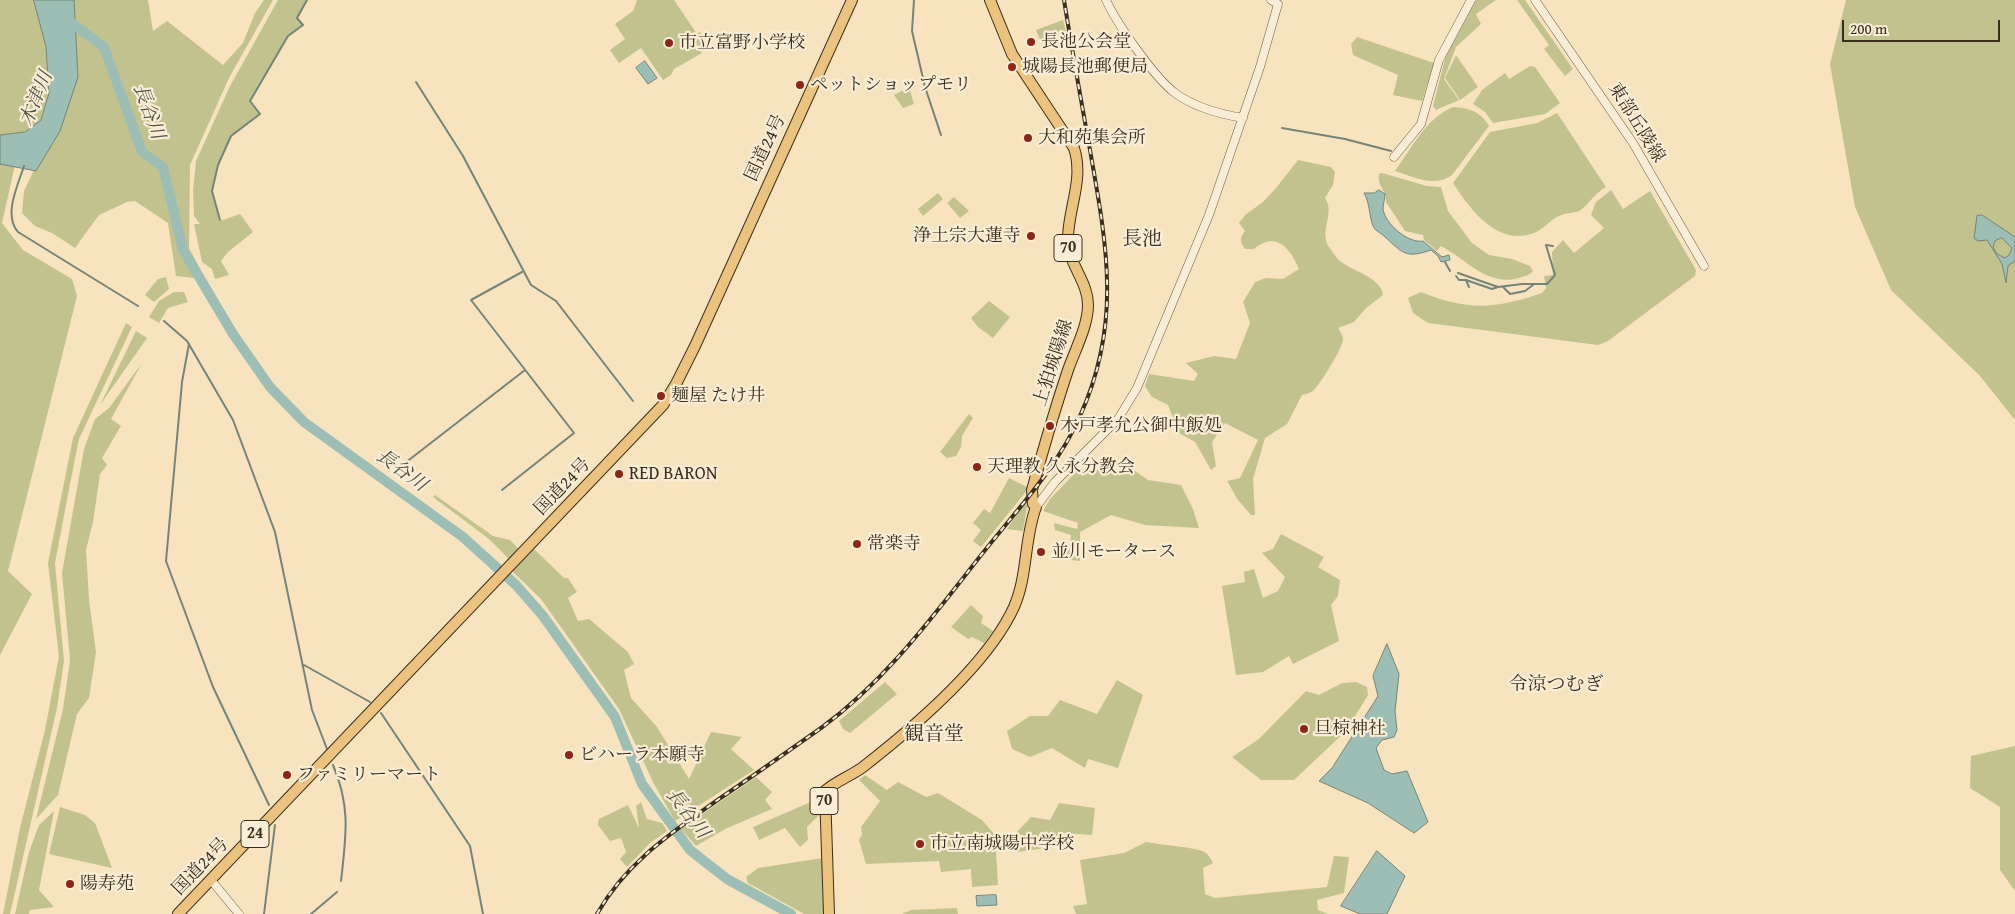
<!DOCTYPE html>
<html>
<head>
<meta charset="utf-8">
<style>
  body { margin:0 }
  #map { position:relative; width:2015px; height:914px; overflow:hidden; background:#f7e4be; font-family:"Gentium Book Plus",serif }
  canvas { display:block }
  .scale { position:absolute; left:1842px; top:20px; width:158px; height:22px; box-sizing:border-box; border:2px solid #3a2e1e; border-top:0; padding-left:6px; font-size:15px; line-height:18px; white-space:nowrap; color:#3a2e1e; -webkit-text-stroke:4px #faedd5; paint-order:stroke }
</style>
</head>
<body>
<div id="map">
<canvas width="2015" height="914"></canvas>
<div class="scale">200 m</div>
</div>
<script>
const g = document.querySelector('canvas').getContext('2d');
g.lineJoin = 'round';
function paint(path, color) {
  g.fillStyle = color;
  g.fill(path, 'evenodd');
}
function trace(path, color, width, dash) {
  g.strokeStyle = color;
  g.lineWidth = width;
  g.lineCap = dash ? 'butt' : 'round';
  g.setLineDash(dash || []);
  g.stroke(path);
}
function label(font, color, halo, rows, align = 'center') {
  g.font = font + ' "Gentium Book Plus","Noto Serif JP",serif';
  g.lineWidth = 4.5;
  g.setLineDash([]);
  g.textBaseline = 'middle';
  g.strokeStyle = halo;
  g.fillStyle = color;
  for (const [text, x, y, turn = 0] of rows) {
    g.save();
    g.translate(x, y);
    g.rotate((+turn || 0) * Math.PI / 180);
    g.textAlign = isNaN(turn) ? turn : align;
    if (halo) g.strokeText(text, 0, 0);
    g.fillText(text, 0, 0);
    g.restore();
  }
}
const green = new Path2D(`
  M 0,0 L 34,0 L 46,47 L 49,93 L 41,120 L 25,132 L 0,135 Z
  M 74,0 L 148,0 L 153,31 L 167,21 L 223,65 L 243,43 L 255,13 L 264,0 L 273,0 L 229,78 L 190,165 L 189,248 L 204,276 L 201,279 L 176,276 L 168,223 L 135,201 L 127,202 L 99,215 L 75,248 L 52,233 L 35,226 L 22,213 L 24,191 L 78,77 Z
  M 278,0 L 307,0 L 297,18 L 303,25 L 288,36 L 250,101 L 260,114 L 231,136 L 218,165 L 212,191 L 220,221 L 240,214 L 253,232 L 228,252 L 221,261 L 229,275 L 215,279 L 212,269 L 202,262 L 194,224 L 200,224 L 194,216 L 193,190 L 196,161 L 230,86 Z
  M 637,0 L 674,0 L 697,34 L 700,32 L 704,38 L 702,39 L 704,45 L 699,49 L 702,53 L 674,69 L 671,75 L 663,80 L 641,48 L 619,63 L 610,50 L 625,39 L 615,24 L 633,11 Z
  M 1476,0 L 1496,0 L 1476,14 L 1481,24 L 1456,47 L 1444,79 L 1459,100 L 1436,110 L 1433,106 L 1448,47 Z
  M 1517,0 L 1525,0 L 1573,69 L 1565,76 L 1544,49 L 1549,45 Z
  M 1846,0 L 2015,0 L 2015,420 L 1980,376 L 1891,290 L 1855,207 L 1830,64 Z
  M 1063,20 L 1066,32 L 1042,44 L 1036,30 Z
  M 1357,37 L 1434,63 L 1422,101 L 1393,95 L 1398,75 L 1353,55 L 1351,44 Z
  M 1456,55 L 1478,87 L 1460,100 L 1445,78 Z
  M 1530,66 L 1535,67 L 1560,103 L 1545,114 L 1493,123 L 1485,112 L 1473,104 L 1482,90 L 1505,73 L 1509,79 Z
  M 909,87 L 914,104 L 903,108 L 894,95 Z
  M 1453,107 C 1468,108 1481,111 1489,126 L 1452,175 C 1435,188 1414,177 1395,171 C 1411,149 1427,117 1453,107 Z
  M 1557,113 L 1606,187 C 1594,194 1590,203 1581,210 C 1574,214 1566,212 1559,216 C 1550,220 1544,229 1534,233 C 1497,247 1470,209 1453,183 L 1490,132 L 1537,123 Z
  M 1298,160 L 1331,167 L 1335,172 L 1333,185 L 1325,198 C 1334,211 1323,226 1326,240 C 1327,246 1333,252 1336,257 C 1347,271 1381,275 1383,295 L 1366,308 L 1354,322 L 1338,328 C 1340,331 1343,336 1343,339 C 1344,346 1319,386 1313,391 C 1310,393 1306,394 1302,395 L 1287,424 L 1265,438 L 1253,479 L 1255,515 L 1251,515 L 1238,500 L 1227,481 L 1240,478 L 1258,440 L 1225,423 L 1212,442 L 1216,466 L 1211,470 L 1195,442 L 1179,433 L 1168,405 L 1152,397 L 1145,386 L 1149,374 L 1194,381 L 1198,374 L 1186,363 L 1214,356 L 1236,359 L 1250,323 L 1243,302 L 1255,282 L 1266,278 L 1283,279 L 1299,269 C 1290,247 1275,231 1254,249 L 1245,249 C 1240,241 1239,239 1245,231 L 1239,223 L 1245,215 L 1263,202 L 1276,188 Z
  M 0,164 L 15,165 L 2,223 L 23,250 L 72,279 L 77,296 L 8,571 L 32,594 L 0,655 Z
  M 1382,173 L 1427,186 L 1441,187 L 1448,211 L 1472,243 L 1489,255 L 1512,259 L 1530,266 L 1533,271 C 1529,276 1524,276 1519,278 C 1487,287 1466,259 1441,246 L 1437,251 L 1424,240 L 1423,235 L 1405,231 L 1386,202 C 1387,191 1377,186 1379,174 Z
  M 1611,190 L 1623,209 L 1650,191 L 1696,270 L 1695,276 L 1608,341 L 1598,345 L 1428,323 L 1413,313 L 1408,298 L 1421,292 C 1467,311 1496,309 1542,293 L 1546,288 L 1544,276 L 1553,275 L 1552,252 L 1563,240 L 1574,253 L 1604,228 L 1591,215 L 1596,202 Z
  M 938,193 L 943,199 L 923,216 L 918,209 Z
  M 954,197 L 969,211 L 960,218 L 947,203 Z
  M 166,277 L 169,289 L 154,302 L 145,295 L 158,279 Z
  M 174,292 L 184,292 L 188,302 L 168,308 L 159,323 L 149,317 L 159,301 Z
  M 989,301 L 1010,317 L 993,338 L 978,327 L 971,318 Z
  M 126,323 L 132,327 L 79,439 L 70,484 L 55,563 L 64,661 L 57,708 L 10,914 L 3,914 L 20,828 L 45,730 L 59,656 L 48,563 L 73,438 Z
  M 136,331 L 147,338 L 100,405 Z
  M 142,363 L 111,419 L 121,426 L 102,458 L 107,465 L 100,474 L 93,522 L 86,550 L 89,600 L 96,652 L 89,698 L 77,714 L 58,795 L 36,819 L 63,709 L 70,660 L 62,573 L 84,449 L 95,419 L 109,408 Z
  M 969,414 L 973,418 L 962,436 L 961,447 L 956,456 L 947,458 L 940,452 Z
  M 1079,469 L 1135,471 L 1148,480 L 1181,485 L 1193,509 L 1199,528 L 1145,525 L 1111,515 L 1080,532 L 1080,561 L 1062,559 L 1070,547 L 1071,535 L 1055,530 L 1054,523 L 1077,529 L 1078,523 L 1043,511 L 1050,499 Z
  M 1009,478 L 1029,488 L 981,547 L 973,541 L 981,530 L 973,523 L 984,509 L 990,513 Z
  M 435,495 L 493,536 L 510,540 L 519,549 L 510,560 L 489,539 L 433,497 Z
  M 1028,499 L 1023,531 L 1007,529 Z
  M 1281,534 L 1324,557 L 1318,567 L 1340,580 L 1338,596 L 1331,605 L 1339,641 L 1293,664 L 1289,656 L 1263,672 L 1236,675 L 1222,586 L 1245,582 L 1244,572 L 1254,569 L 1263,598 L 1278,591 L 1285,577 L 1262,553 L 1273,549 Z
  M 534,549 L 564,578 L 568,578 L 577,592 L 568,598 L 578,621 L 589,619 L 628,652 L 634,664 L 624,670 L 631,698 L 657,727 L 689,779 L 711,732 L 742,737 L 731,749 L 754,770 L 675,821 L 653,782 L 619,709 L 541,599 L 512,571 Z
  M 971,605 L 983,616 L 981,623 L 993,631 L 984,643 L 972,637 L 968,639 L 951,627 Z
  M 1117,680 L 1143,695 L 1118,768 L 1088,759 L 1085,768 L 1052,748 L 1030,757 L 1012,749 L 1007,731 L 1030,716 L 1048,716 L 1060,700 L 1097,714 Z
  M 885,682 L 897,694 L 850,733 L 843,729 L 839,721 Z
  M 1356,682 L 1367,687 L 1368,695 L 1346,731 L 1294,780 L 1261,780 L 1232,757 L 1259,739 L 1306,691 L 1319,695 L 1342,683 Z
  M 2015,746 L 2015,891 L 2000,870 L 2000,807 L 1970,788 L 1971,756 Z
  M 865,775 L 887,790 L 898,782 L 926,797 L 938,793 L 982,820 L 995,835 L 998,885 L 972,887 L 971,869 L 941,872 L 939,861 L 866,864 L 859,840 L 862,835 L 861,827 L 880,801 L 859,780 Z
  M 756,777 L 772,792 L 765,800 L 772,809 L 725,829 L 696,846 L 681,829 Z
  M 813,801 L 819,815 L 807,827 L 808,840 L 800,847 L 785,828 L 759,840 L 753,827 Z
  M 641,802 L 647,819 L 662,823 L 667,831 L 650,843 L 627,867 L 620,859 L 626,852 L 621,838 L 610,841 L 598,825 L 599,819 L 628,805 L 639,828 L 636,806 Z
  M 1059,803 L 1095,808 L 1092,835 L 1062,833 L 1054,847 L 1017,852 L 1015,834 L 1031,817 L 1050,820 Z
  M 60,807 L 85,815 L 95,823 L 112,868 L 49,854 Z
  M 54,811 L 39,890 L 54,907 L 30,910 L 29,914 L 15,914 L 29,852 L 39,825 Z
  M 1146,842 C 1159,845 1200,847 1206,853 C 1209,855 1211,860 1213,863 L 1203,868 L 1205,894 L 1215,898 L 1327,887 L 1334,856 L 1349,857 L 1344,893 L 1317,900 L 1318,910 L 1328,914 L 1076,914 L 1073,906 L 1087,904 L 1080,860 L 1124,853 Z
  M 823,858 L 824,914 L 804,914 L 748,883 L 746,877 L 758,868 Z
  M 957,908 L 958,914 L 902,914 L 911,910 Z`);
const water = new Path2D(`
  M 34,0 L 74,0 L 78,77 L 60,131 L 36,171 L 0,164 L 0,135 L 25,132 L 41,120 L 49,93 L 46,47 Z
  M 645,61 L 657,78 L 648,84 L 636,68 Z
  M 1379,190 L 1385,194 C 1385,199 1383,204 1383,209 C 1385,224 1409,244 1423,241 L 1442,257 L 1449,255 L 1450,260 L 1441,262 L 1438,256 L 1431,250 C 1405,259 1403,253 1384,236 C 1381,233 1375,231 1373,226 C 1369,216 1370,203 1364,193 L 1374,193 Z
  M 1982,215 L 2015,237 L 2015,261 L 2008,266 L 2006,283 L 2002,264 L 1987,240 L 1978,241 L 1974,238 L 1977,216 ZM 2002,238 L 2012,248 L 2009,255 L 2005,258 L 1997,254 L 1993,247 L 1995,241 Z
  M 1387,644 L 1399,674 L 1395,711 L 1397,730 L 1394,737 L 1382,740 L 1376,748 L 1384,770 L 1392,774 L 1407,771 L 1428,822 L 1414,833 L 1368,803 L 1319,781 L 1332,768 L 1378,696 L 1373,676 Z
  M 1377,851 L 1405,876 L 1387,914 L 1360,914 L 1341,906 Z
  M 996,895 L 997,905 L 977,906 L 976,896 Z`);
const stream = new Path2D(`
  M 914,0 L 912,31 L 925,87 L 941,135
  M 416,82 L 463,156 L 531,285 L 556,301 L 633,401
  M 1282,128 L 1345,139 L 1391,151
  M 24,166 C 18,185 3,215 18,232 L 138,306
  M 220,220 L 212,191 L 218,165 L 231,136 L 260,114 L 250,101 L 288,36 L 303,25 L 297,18 L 307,0
  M 1445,262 L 1450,271
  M 1458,273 L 1498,287 L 1522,284 L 1547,284 L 1555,275 L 1546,245 L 1553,246
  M 1456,276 L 1459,280 L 1466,280 L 1469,287
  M 1466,280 L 1492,289 L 1498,287
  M 1503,287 L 1510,294 L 1525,291 L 1533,285
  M 164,321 L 187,341 L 233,420 L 275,532 L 312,710 L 327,749
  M 189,344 L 182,382 L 166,561 L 213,687 L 269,805
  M 405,463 L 525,370
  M 502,490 L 574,433 L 471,300 L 522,272
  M 304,665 L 370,702
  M 381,713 L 470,846 L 483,914
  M 333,765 C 351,807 346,836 341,881
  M 264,914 L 275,825
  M 311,914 L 337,892`);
const river = new Path2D(`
  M 64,17 L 104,47 L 142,152 L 163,167 L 183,250 L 233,334 L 270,387 L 304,422 L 463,537 L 516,585 L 543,616 L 615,717 L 642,784 L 690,850 L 727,879 L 791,914`);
const tertiary = new Path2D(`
  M 1106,0 C 1117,24 1154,77 1175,93 C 1194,107 1219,114 1243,118
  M 1535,0 L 1633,143 L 1704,266
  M 1394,157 L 1421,124 L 1439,60 L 1471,0
  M 1036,507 L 1055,482 L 1118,419 L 1137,388 L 1209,215 L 1260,67 L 1278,4 L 1271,0
  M 211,880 L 239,914`);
const primary = new Path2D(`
  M 829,914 L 825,791 C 836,781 851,776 863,767 C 913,728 988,664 1014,607 C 1028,575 1024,539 1036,507 L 1033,504 L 1032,490 C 1043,450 1055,409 1068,370 C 1075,350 1088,326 1088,305 C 1088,280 1067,264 1068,237 C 1069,206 1084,179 1074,148 L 1012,54 L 990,0`);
const trunk = new Path2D(`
  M 178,914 L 663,405 L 676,384 L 695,346 L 852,0`);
const rail = new Path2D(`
  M 597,914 C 626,862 673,832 719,799 C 753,776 787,752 821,728 C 885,681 930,620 978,559 C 1013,514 1057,469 1080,416 C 1122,324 1107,246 1090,150 C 1081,100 1072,50 1064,0`);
const markers = [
  [1031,42,5,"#8f2418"],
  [669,43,5,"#8f2418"],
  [1012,67,5,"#8f2418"],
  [800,85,5,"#8f2418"],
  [1028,138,5,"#8f2418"],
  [1031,236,5,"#8f2418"],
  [661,396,5,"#8f2418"],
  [1050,426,5,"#8f2418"],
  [977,467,5,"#8f2418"],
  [619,474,5,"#8f2418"],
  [857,544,5,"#8f2418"],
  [1041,552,5,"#8f2418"],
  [1304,729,5,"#8f2418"],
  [569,755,5,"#8f2418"],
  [287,775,5,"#8f2418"],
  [920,844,5,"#8f2418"],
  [70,884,5,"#8f2418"]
];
const shields = [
  [1068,248,28],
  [824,801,28],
  [255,834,28]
];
const shieldNames = [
  ["70",1068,248],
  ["70",824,801],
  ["24",255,834]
];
const poiNames = [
  ["長池公会堂",1041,42],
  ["市立富野小学校",679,43],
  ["城陽長池郵便局",1022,67],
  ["ペットショップモリ",810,85],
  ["大和苑集会所",1038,138],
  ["浄土宗大蓮寺",1021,236,"right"],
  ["麺屋 たけ井",671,396],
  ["木戸孝允公御中飯処",1060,426],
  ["天理教 久永分教会",987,467],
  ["RED BARON",629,474],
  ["常楽寺",867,544],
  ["並川モータース",1051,552],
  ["旦椋神社",1314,729],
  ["ビハーラ本願寺",579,755],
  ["ファミリーマート",297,775],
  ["市立南城陽中学校",930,844],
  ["陽寿苑",80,884]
];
const streetNames = [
  ["東部丘陵線",1636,123,58],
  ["国道24号",766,148,-65],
  ["上狛城陽線",1054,363,-72],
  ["国道24号",563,487,-46],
  ["国道24号",201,867,-46]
];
const waterNames = [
  ["木津川",37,99,-68],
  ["長谷川",148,112,70],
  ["長谷川",401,471,36],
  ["長谷川",687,814,52]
];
const neighbourhoodNames = [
  ["令涼つむぎ",1556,685]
];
const quarterNames = [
  ["長池",1142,240],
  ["観音堂",934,735]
];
paint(green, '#c2c28e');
paint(water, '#9dbeb5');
trace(water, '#758479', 1);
trace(stream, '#758479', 2);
trace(river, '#9dbeb5', 10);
trace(tertiary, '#695c46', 9);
trace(primary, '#3a2e1e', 12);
trace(trunk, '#3a2e1e', 12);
trace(tertiary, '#faedd5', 8);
trace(primary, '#ecc27f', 10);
trace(trunk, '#ecc27f', 10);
trace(rail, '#3a2e1e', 4);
trace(rail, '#faedd5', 2, [5.5]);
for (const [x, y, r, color] of markers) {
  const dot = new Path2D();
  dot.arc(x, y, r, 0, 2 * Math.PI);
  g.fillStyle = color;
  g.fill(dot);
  trace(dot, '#faedd5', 2);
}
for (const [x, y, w] of shields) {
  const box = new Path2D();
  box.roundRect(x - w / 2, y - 13.5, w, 27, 4);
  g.fillStyle = '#faedd5';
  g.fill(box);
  trace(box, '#3a2e1e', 1);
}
label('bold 16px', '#3a2e1e', null, shieldNames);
label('18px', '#3a2e1e', '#faedd5', poiNames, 'left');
label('18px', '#3a2e1e', '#faedd5', streetNames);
label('italic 19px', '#535244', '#faedd5', waterNames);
label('19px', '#3a2e1e', '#faedd5', neighbourhoodNames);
label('20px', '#3a2e1e', '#faedd5', quarterNames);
</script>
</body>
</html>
